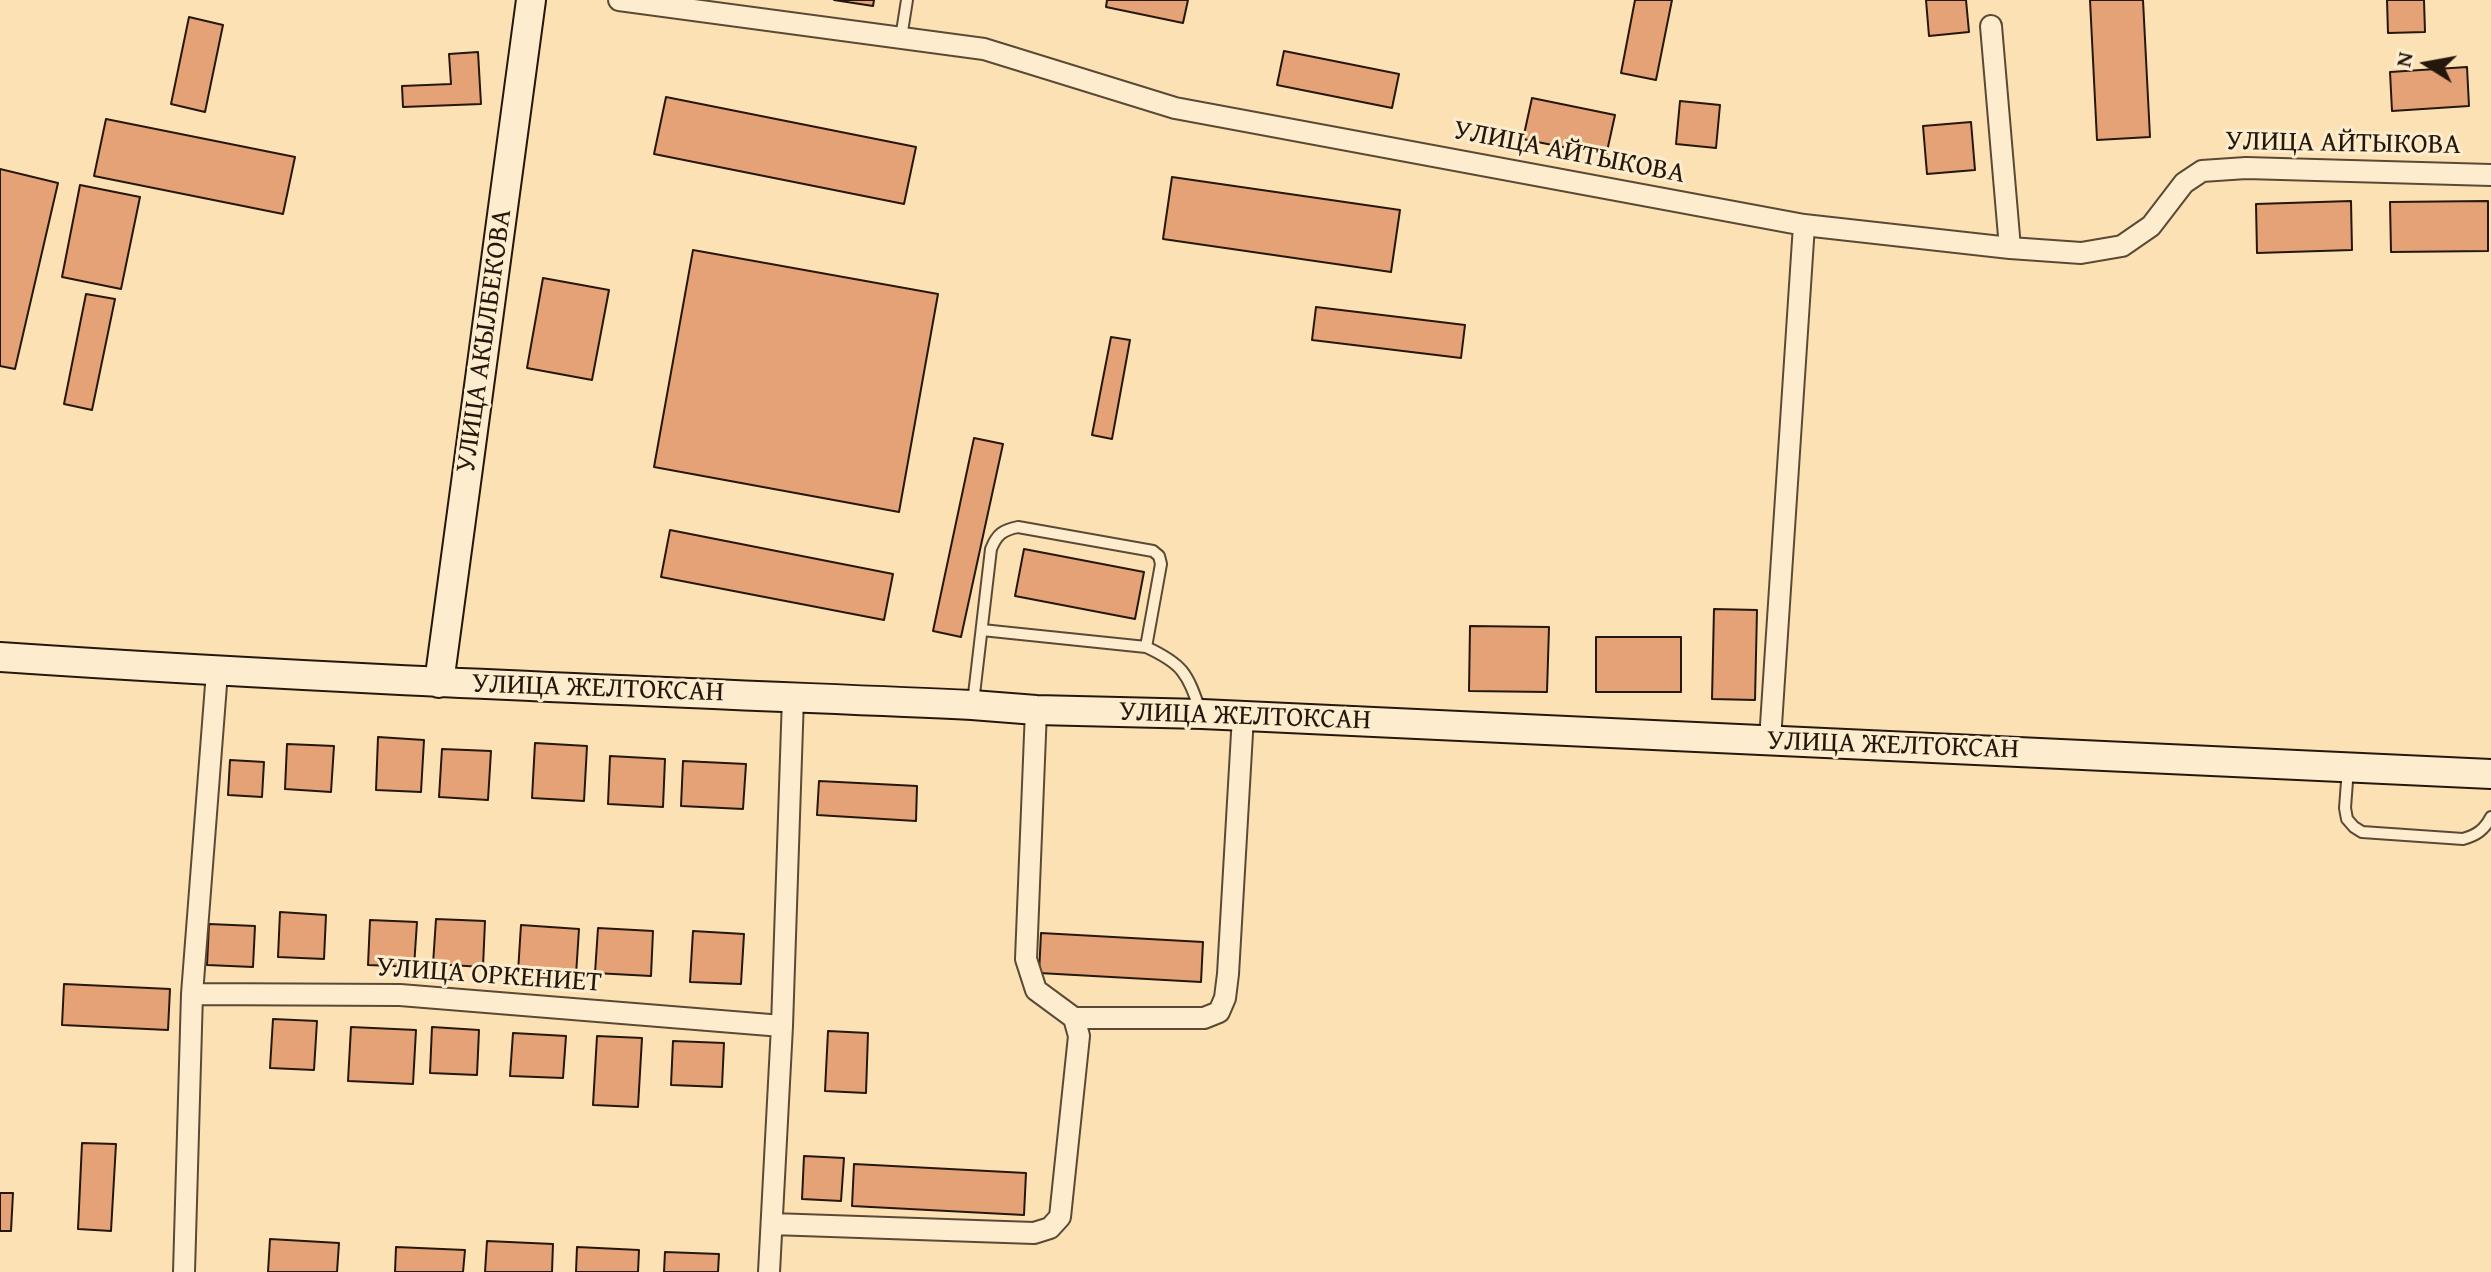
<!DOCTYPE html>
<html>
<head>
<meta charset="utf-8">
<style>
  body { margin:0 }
  #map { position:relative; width:2491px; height:1272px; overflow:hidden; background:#fce1b4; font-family:"Gentium Book Plus",serif }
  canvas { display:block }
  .north { position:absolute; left:2387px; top:24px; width:80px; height:80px; -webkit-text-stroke:6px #fdecce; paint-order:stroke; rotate:281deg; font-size:22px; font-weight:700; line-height:32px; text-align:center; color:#24170b }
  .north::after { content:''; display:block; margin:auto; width:28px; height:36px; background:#24170b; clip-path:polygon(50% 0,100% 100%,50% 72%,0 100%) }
</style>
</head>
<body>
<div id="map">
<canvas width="2491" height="1272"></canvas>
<div class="north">N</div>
</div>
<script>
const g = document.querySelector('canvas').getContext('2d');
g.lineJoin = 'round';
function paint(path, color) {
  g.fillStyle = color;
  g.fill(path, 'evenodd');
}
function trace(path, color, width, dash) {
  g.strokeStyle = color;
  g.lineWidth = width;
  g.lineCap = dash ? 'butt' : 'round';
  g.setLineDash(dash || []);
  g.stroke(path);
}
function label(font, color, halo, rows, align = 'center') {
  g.font = font + ' "Gentium Book Plus",serif';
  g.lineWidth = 6;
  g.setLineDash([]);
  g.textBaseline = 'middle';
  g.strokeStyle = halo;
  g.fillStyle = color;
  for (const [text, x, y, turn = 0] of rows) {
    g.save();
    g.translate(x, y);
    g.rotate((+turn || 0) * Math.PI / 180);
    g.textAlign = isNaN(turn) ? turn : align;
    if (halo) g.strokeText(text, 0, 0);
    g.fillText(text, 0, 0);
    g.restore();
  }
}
const building = new Path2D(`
  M 834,0 L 874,0 L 873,6 Z
  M 1107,0 L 1188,0 L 1183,23 L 1106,7 Z
  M 1635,0 L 1672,0 L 1656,80 L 1621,73 Z
  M 1926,0 L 1966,0 L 1969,32 L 1929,36 Z
  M 2090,0 L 2143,0 L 2150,137 L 2097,140 Z
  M 2387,0 L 2424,0 L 2425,32 L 2388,33 Z
  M 189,17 L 223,25 L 205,112 L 171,104 Z
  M 1284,51 L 1399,74 L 1392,108 L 1277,85 Z
  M 478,52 L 481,104 L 403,107 L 402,86 L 451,84 L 449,54 Z
  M 2467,67 L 2469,106 L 2392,111 L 2390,72 Z
  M 666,97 L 916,147 L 904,204 L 654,154 Z
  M 1532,98 L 1615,115 L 1606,156 L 1523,139 Z
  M 1680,101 L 1720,105 L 1716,148 L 1676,144 Z
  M 106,119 L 295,157 L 283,214 L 94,176 Z
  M 1971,122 L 1975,170 L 1927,174 L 1923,126 Z
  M 0,169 L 58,183 L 15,369 L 0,366 Z
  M 1172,177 L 1400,210 L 1391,272 L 1163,239 Z
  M 80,185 L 140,197 L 121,289 L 62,277 Z
  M 2351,201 L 2352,250 L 2257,253 L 2256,204 Z
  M 2488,201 L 2488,251 L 2391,252 L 2390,202 Z
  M 693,250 L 938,294 L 899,512 L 654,467 Z
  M 543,278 L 609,290 L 592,380 L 527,368 Z
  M 86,294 L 115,299 L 92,410 L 64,404 Z
  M 1316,307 L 1465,325 L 1461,358 L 1312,340 Z
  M 1111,337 L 1130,340 L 1112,439 L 1092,435 Z
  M 974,438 L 1003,444 L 961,637 L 933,631 Z
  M 670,530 L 893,574 L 884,620 L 661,577 Z
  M 1024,549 L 1144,572 L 1135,619 L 1015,596 Z
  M 1714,609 L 1757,610 L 1755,700 L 1712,699 Z
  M 1470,626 L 1549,627 L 1547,692 L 1469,691 Z
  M 1596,637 L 1681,637 L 1681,692 L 1596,692 Z
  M 378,737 L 424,740 L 421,792 L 376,790 Z
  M 535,743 L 587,746 L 584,801 L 532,798 Z
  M 287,744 L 334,746 L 331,792 L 285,789 Z
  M 442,749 L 491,751 L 488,800 L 439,797 Z
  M 610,756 L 665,759 L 663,807 L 608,804 Z
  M 230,760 L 264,762 L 262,797 L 228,795 Z
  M 683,761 L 746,764 L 743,809 L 681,806 Z
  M 819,781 L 917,786 L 916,821 L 817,815 Z
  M 280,912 L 326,915 L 324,959 L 278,957 Z
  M 436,919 L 485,921 L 483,967 L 433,964 Z
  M 370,920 L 417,922 L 414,967 L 368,965 Z
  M 209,924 L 255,926 L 253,967 L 207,965 Z
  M 521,925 L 579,929 L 576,975 L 518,972 Z
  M 598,928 L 653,931 L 651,976 L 595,973 Z
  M 693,931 L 744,934 L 741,984 L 690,982 Z
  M 1041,933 L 1203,942 L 1201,982 L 1039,973 Z
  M 64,984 L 170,989 L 168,1030 L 62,1025 Z
  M 273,1019 L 317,1021 L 314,1070 L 270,1068 Z
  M 351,1027 L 416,1030 L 413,1084 L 348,1081 Z
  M 432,1027 L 479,1030 L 477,1075 L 430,1073 Z
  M 828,1031 L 868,1033 L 866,1093 L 825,1091 Z
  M 513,1033 L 566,1036 L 563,1078 L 510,1076 Z
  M 597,1036 L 642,1038 L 638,1107 L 593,1105 Z
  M 673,1041 L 724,1043 L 722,1087 L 671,1085 Z
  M 82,1143 L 116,1144 L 111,1231 L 78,1229 Z
  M 804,1156 L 844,1158 L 841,1201 L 802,1199 Z
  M 854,1164 L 1026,1173 L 1024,1215 L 852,1206 Z
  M 0,1193 L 13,1193 L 11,1231 L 0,1231 Z
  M 270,1239 L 339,1243 L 337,1272 L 268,1272 Z
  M 487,1241 L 553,1244 L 552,1272 L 485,1272 Z
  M 396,1247 L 465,1250 L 463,1272 L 395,1272 Z
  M 577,1247 L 639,1250 L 638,1272 L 576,1272 Z
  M 665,1252 L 719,1254 L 718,1272 L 664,1272 Z`);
const lane = new Path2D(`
  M 901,38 L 907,0
  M 982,630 L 1146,647
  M 973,703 L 991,549 C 997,534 1003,530 1018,527 L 1153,551 L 1159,556 L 1161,564 L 1146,647 C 1183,664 1187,673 1200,710
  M 2348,768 L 2345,808 L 2347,819 L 2354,827 L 2362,832 L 2463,839 C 2477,835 2484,830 2491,817`);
const street = new Path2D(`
  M 619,0 L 984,49 L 1175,108 L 1804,225 L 2010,248 L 2081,253 L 2122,246 L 2151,226 L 2184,183 L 2202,171 L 2246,168 L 2491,175
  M 1991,26 L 2010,248
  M 1770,740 L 1804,225
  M 192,994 L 400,995 L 782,1026
  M 1074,1018 L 1204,1018 L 1219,1012 L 1225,998 L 1228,974 L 1243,716
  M 772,1224 L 1034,1233 L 1050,1228 L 1060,1217 L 1079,1036 L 1074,1018 L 1036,990 L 1026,959 L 1036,710
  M 184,1272 L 192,994 L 217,672
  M 769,1272 L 782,1026 L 793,697`);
const secondary = new Path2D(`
  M 0,657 C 324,679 648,691 972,705 L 1036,710 L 1202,714 L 2491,774
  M 439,683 L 531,0`);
const streetNames = [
  ["УЛИЦА АЙТЫКОВА",2343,144,1],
  ["УЛИЦА АЙТЫКОВА",1569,153,11],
  ["УЛИЦА АКЫЛБЕКОВА",485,341,-82],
  ["УЛИЦА ЖЕЛТОКСАН",598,689,2],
  ["УЛИЦА ЖЕЛТОКСАН",1245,717,2],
  ["УЛИЦА ЖЕЛТОКСАН",1893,746,2],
  ["УЛИЦА ОРКЕНИЕТ",489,976,4]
];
paint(building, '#e5a277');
trace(building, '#24170b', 2);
trace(lane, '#5a4a35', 14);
trace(street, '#5a4a35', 24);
trace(secondary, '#24170b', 32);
trace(lane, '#fdecce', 10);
trace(street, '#fdecce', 20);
trace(secondary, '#fdecce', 28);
label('28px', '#24170b', '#fdecce', streetNames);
</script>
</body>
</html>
